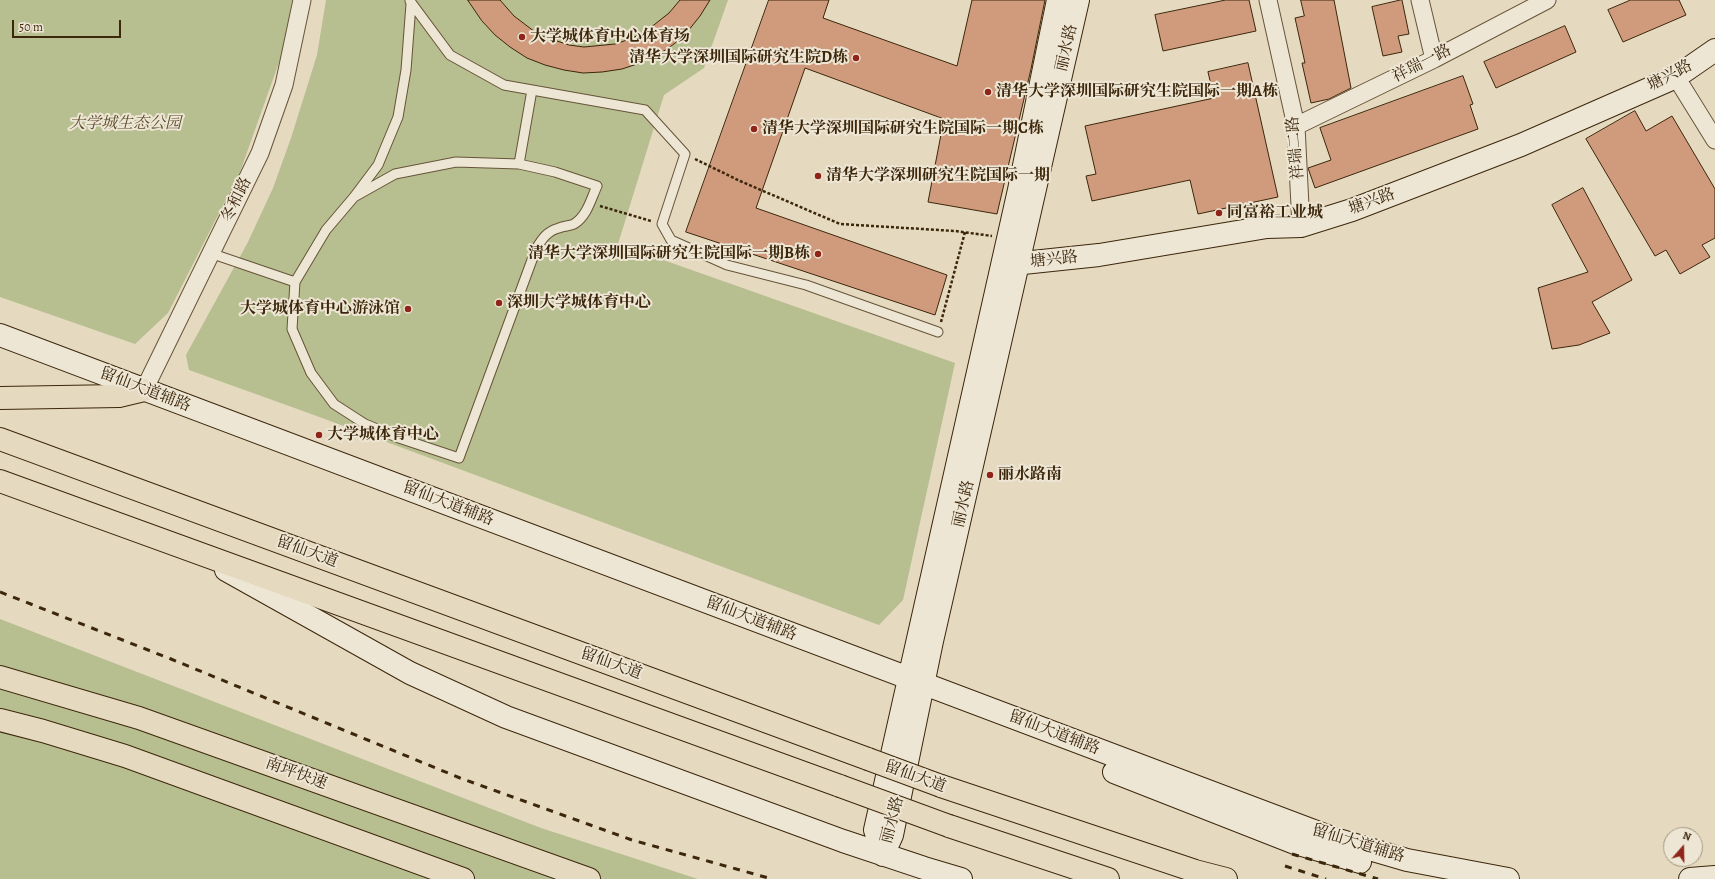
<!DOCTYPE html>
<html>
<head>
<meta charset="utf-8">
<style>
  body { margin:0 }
  #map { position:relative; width:1715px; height:879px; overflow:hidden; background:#e5d9bf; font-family:Alegreya,serif }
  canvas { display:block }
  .north { position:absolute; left:1663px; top:827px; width:40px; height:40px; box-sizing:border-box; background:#eee6d5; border:1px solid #a79a84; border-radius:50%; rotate:20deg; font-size:11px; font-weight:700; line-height:16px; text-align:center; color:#3c270b }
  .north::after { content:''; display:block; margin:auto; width:14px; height:18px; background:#8f2418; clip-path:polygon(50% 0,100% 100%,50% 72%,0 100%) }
  .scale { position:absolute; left:12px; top:20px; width:109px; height:18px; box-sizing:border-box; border:2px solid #3c270b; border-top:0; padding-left:5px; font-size:12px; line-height:14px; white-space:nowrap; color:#3c270b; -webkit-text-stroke:3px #eee6d5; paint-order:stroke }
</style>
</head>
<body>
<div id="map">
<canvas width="1715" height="879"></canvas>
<div class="north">N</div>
<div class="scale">50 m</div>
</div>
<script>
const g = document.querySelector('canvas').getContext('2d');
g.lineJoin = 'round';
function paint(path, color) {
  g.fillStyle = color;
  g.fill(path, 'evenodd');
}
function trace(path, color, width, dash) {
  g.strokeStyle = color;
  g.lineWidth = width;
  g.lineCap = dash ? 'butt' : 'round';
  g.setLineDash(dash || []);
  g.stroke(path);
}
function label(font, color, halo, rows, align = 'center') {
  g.font = font + ' Alegreya,"Noto Serif SC",serif';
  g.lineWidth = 4;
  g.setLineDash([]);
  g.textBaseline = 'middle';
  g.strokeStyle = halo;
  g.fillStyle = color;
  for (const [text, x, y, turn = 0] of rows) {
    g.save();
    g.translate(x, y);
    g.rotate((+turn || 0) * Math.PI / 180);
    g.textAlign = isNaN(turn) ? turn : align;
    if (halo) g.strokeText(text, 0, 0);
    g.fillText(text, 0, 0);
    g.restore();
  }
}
const green = new Path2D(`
  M 0,0 L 292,0 L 288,37 L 240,172 L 168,313 L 135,344 L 0,297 Z
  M 326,0 L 728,0 L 704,68 L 664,95 L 618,244 L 955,363 L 903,600 L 879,625 L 314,415 L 189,370 L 186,355 L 248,242 L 273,188 L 291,138 L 317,55 Z
  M 0,619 L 541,828 L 698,879 L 0,879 Z`);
const building = new Path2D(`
  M 468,0 L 500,0 L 514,16 L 539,35 L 569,45 L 584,47 L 615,44 L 630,39 L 645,32 L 669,13 L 680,0 L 710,0 L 700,16 L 688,31 L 674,44 L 658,55 L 640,63 L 622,69 L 602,72 L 583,73 L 564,70 L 545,65 L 527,58 L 510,47 L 495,35 L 482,21 Z
  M 769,0 L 829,0 L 823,18 L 957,66 L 972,0 L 1045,0 L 1031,69 L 997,214 L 928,202 L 944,119 L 805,68 L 756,208 L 947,275 L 935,315 L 686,232 Z
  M 1226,0 L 1249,0 L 1256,31 L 1163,51 L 1155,15 Z
  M 1301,0 L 1334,0 L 1351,88 L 1329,99 L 1311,103 L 1302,63 L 1305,63 L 1295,18 L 1304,16 Z
  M 1402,0 L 1409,34 L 1398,36 L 1402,52 L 1383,56 L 1372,7 Z
  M 1631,0 L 1679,0 L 1686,15 L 1623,42 L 1608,10 Z
  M 1565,26 L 1576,52 L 1496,88 L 1484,62 Z
  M 1248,63 L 1278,197 L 1198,214 L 1190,180 L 1092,201 L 1086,176 L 1096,174 L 1085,126 L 1214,98 L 1208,72 Z
  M 1463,76 L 1473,104 L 1470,105 L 1478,129 L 1315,188 L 1308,168 L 1331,160 L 1320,128 Z
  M 1635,111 L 1646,131 L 1672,116 L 1715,189 L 1715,238 L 1702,245 L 1710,257 L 1680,274 L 1666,250 L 1655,256 L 1586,139 Z
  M 1583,188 L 1632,280 L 1592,302 L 1610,333 L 1579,345 L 1552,349 L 1538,288 L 1588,272 L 1552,205 Z`);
const path = new Path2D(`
  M 695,159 L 740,181 L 840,224 L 955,231 L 992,236
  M 600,206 L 651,221
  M 941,322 L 965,232`);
const lane = new Path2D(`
  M 410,1 L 450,55 L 504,85 L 645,110 L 685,154 L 662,224 L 671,240 L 727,265 L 806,285 L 938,332
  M 519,164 L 532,90
  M 354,197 L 395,174 L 456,162 L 519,164 L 555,172 L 597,186 C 591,199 587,216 574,224 C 570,226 563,226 559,228 C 547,231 542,239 536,249 L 459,458 L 399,438 L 365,424 L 334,404 L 311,373 L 292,329 L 295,282 L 326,230 L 354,197 L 378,165 L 398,117 L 406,70 L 411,4
  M 210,253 L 295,282`);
const street = new Path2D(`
  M 1268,0 L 1296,126 L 1301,226
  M 1420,0 L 1434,59
  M 1676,77 L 1715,140
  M 1296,126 L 1434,59 L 1547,0
  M 144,390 L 260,153 L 284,85 L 302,0`);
const secondary = new Path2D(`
  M 1004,265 L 1099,255 L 1267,227 L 1301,226 L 1352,210 L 1521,145 L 1676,77 L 1715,50
  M 0,335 L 1335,839 L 1407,860 L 1508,879
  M 226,570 L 410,673 L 506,717 L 843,841 L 924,868 L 961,879
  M 1114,772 L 1295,843 L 1360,862
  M 883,855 L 892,835 L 932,641 L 1078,0
  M 883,855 L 875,830 L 1019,190 L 1058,0
  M 1690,879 L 1715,877`);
const primary = new Path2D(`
  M 0,398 L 119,396 L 144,390
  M 0,439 L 868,759
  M 0,481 L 840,786
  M 941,786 L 1195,871 L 1226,879
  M 949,826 L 1108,879`);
const highway = new Path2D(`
  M 0,677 L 139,718 L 589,879
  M 0,720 L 43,731 L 125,756 L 463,879`);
const rail = new Path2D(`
  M 0,592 L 171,659 L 460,778 L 632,840 L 772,879
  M 1292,854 L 1378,879
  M 1285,866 L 1326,879`);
const primaryBridge = new Path2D(`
  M 868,759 L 941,786
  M 840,786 L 949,826`);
const markers = [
  [522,37,4,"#8f2418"],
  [856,58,4,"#8f2418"],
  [988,92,4,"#8f2418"],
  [754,129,4,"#8f2418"],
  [818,176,4,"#8f2418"],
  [1219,213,4,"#8f2418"],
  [818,254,4,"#8f2418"],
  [499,303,4,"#8f2418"],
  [408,309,4,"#8f2418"],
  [319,435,4,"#8f2418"],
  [990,475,4,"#8f2418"]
];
const poiNames = [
  ["大学城体育中心体育场",530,37],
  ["清华大学深圳国际研究生院D栋",848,58,"right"],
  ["清华大学深圳国际研究生院国际一期A栋",996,92],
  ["清华大学深圳国际研究生院国际一期C栋",762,129],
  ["清华大学深圳研究生院国际一期",826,176],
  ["同富裕工业城",1227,213],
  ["清华大学深圳国际研究生院国际一期B栋",810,254,"right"],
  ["深圳大学城体育中心",507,303],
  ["大学城体育中心游泳馆",400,309,"right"],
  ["大学城体育中心",327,435],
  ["丽水路南",998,475]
];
const streetNames = [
  ["丽水路",1067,48,-77],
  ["祥瑞一路",1422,64,-27],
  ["塘兴路",1670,76,-28],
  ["祥瑞二路",1296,148,-95],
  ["冬和路",237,200,-64],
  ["塘兴路",1372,202,-20],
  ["塘兴路",1054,260,-6],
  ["留仙大道辅路",145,390,21],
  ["留仙大道辅路",448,504,21],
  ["丽水路",964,504,-77],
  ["留仙大道",307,552,20],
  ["留仙大道辅路",751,619,21],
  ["留仙大道",611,664,20],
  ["留仙大道辅路",1054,733,21],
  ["南坪快速",296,774,20],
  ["留仙大道",915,777,20],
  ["丽水路",893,820,-75],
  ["留仙大道辅路",1358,844,17]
];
const parkNames = [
  ["大学城生态公园",125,124]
];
paint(green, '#b7be90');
paint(building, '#d09a7c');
trace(building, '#3c270b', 1);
trace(lane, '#665438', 11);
trace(street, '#665438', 19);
trace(secondary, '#3c270b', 24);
trace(primary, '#3c270b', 24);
trace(highway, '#3c270b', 24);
trace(path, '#3c270b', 2.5, [3, 2]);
trace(lane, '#eee6d5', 9);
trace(street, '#eee6d5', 17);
trace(secondary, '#eee6d5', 22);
trace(primary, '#e5d9bf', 22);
trace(highway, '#e5d9bf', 22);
trace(rail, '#3c270b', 3, [7, 7]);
trace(primaryBridge, '#3c270b', 24, []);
trace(primaryBridge, '#e5d9bf', 22);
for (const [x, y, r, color] of markers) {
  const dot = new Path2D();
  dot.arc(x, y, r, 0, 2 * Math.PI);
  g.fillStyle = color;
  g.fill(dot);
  trace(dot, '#eee6d5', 1.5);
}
label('bold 16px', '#3c270b', '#eee6d5', poiNames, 'left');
label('16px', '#3c270b', '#eee6d5', streetNames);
label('italic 16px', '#5b4d2c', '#eee6d5', parkNames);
</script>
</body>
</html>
